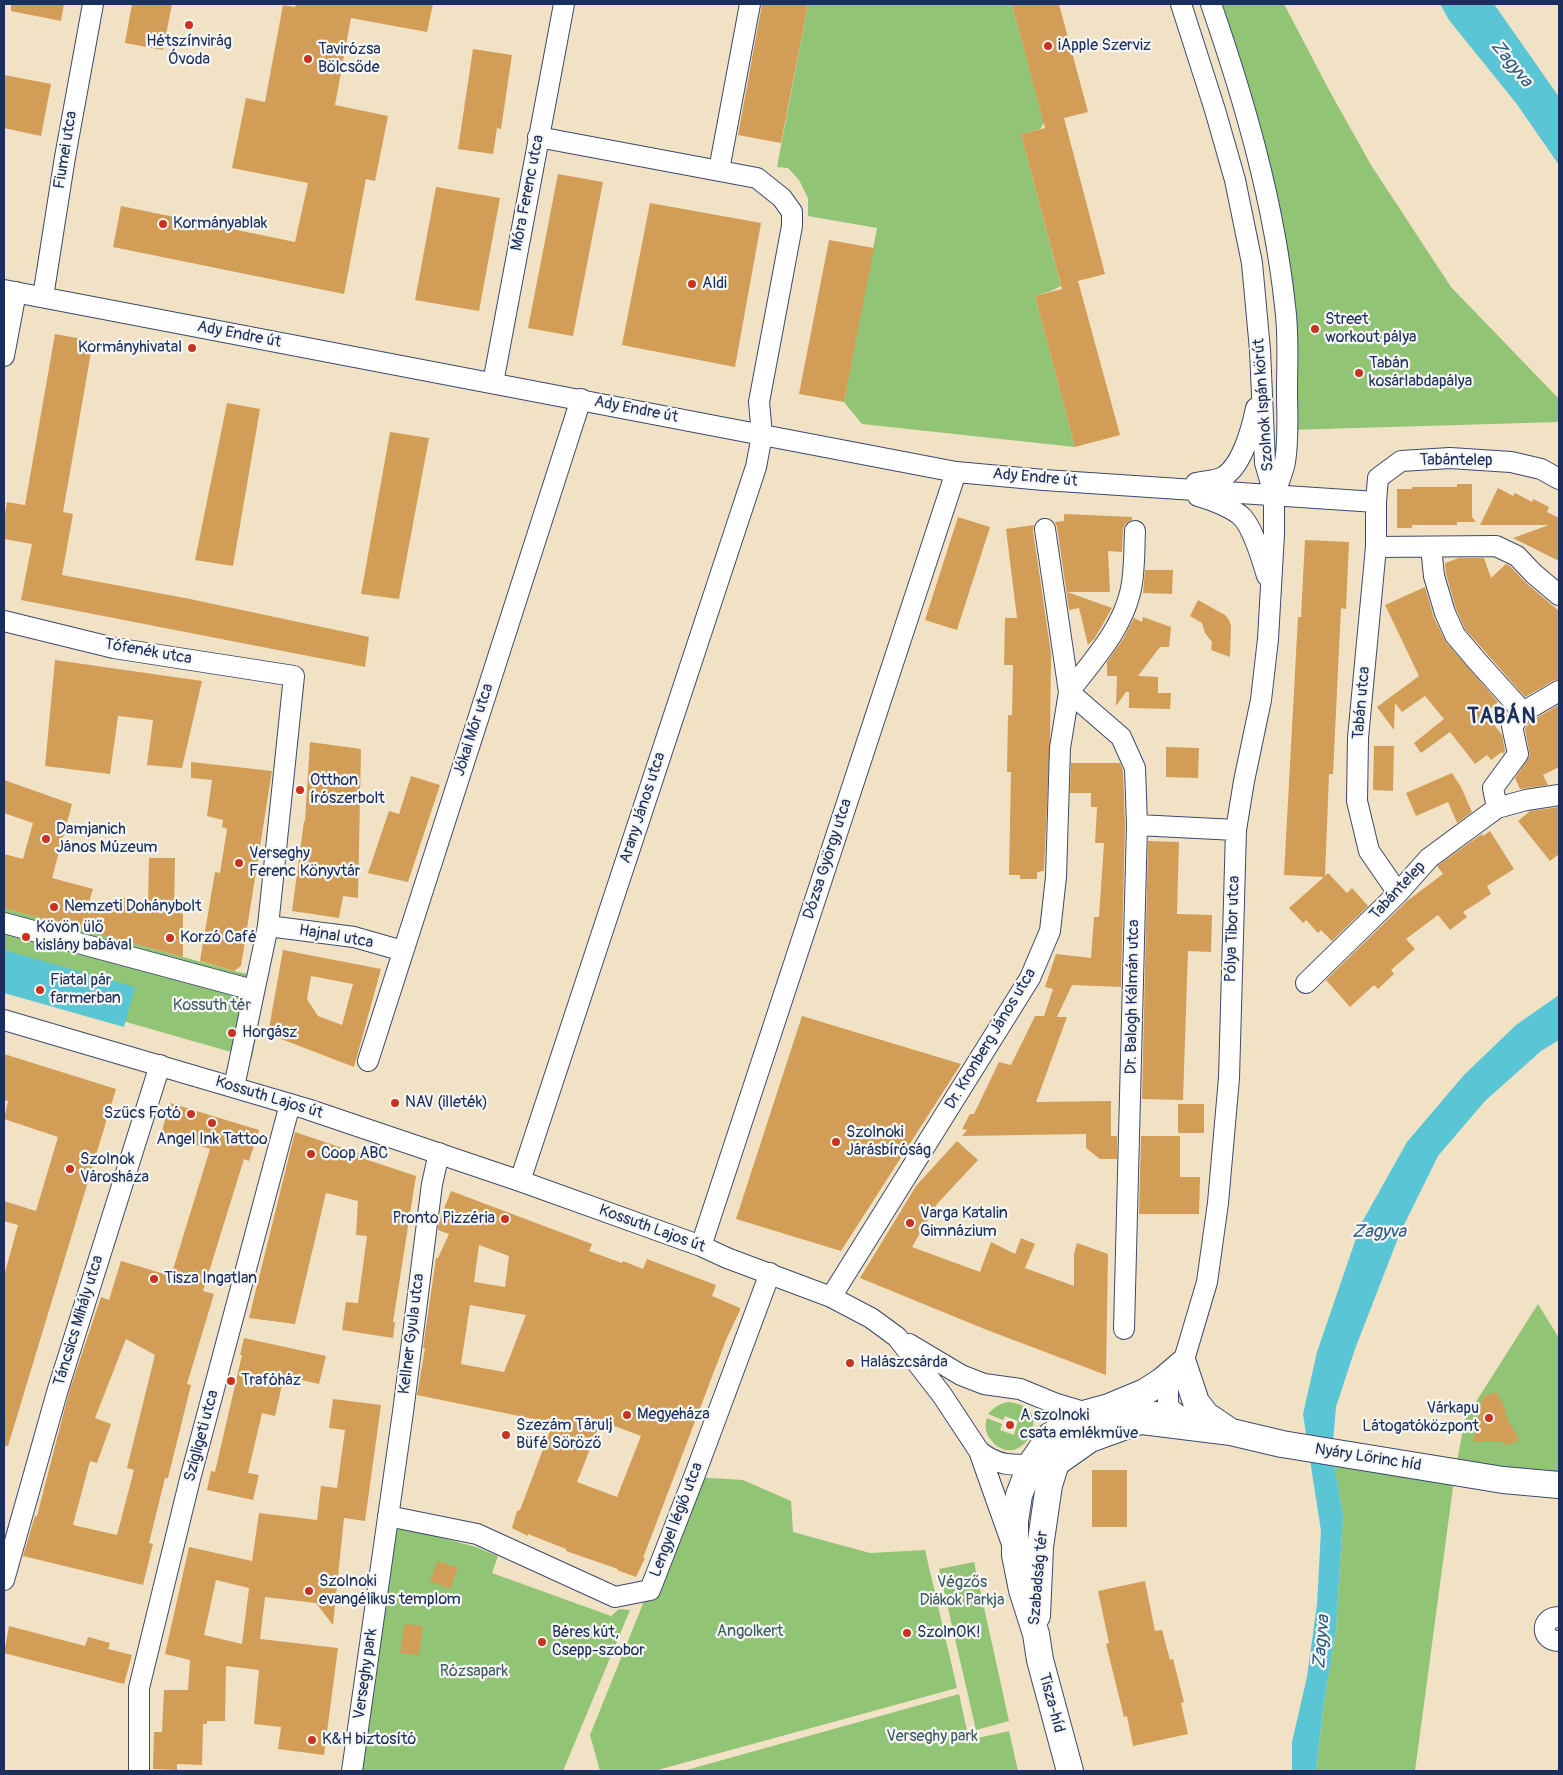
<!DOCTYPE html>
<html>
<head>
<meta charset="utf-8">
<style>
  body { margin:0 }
  #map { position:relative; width:1563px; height:1775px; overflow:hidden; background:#f1e2c5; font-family:Pangolin,sans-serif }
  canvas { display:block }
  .frame { position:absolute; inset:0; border:5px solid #1b2f5e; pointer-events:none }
</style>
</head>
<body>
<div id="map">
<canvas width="1563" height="1775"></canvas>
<div class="frame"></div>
</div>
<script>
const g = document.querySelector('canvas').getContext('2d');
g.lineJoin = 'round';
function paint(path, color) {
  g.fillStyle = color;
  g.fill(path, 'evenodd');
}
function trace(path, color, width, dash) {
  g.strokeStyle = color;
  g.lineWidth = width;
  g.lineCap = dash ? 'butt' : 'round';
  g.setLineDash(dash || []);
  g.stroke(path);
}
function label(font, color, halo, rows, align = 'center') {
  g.font = font + ' Pangolin,sans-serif';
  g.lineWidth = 4.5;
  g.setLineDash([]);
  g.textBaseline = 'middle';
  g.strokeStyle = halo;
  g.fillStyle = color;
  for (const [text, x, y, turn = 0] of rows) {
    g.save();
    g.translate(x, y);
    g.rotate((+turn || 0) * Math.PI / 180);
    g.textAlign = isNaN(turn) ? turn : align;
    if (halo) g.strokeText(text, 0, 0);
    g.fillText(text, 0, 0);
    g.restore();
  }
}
const green = new Path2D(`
  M 808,4 L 1012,4 L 1044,123 L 1040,129 L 1021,134 L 1061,286 L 1051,291 L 1035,296 L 1075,447 L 862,424 L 844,402 L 877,228 L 808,216 L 808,198 L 799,180 L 788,168 L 777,167 Z
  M 1211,4 L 1284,4 L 1329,90 L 1371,165 L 1451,287 L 1559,399 L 1559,422 L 1287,430 L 1286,308 Z
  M 4,908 L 234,971 L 267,978 L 252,1058 L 4,987 Z
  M 1538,1304 L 1559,1338 L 1559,1485 L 1455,1472 L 1415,1771 L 1316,1771 L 1324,1702 L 1336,1631 L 1343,1515 L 1332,1453 L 1455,1472 L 1465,1419 Z
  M 1008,1402 C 1061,1406 1020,1476 991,1440 C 986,1434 984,1426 987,1418 L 1002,1424 L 1000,1430 L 1014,1435 L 1018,1421 L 1005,1416 L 1003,1420 L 988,1414 C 994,1407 999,1404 1008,1402 Z
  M 694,1477 L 743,1480 L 791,1501 L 793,1532 L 870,1553 L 925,1550 L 957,1688 L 654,1771 L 600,1771 L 590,1735 Z
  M 394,1525 L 476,1547 L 498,1556 L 492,1573 L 611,1616 L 619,1609 L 630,1610 L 563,1771 L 357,1771 Z
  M 974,1562 L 1009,1721 L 976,1730 L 939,1569 Z
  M 959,1694 L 969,1740 L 1009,1731 L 1018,1771 L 683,1771 Z`);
const water = new Path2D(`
  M 1440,4 L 1494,4 L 1559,97 L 1559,165 L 1516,103 L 1449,20 Z
  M 4,950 L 135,987 L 124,1027 L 4,993 Z
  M 1559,995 L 1559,1040 L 1541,1051 L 1485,1101 L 1438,1156 L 1400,1233 L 1355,1349 L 1336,1407 L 1332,1453 L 1343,1515 L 1336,1631 L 1324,1702 L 1316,1771 L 1292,1771 L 1292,1742 L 1307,1677 L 1317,1604 L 1321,1531 L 1303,1414 L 1317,1352 L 1361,1224 L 1407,1142 L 1464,1075 L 1516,1025 Z`);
const building = new Path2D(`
  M 11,4 L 64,4 L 61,21 L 11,11 Z
  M 132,4 L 172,4 L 163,50 L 125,43 Z
  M 296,4 L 433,4 L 427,32 L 351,18 L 335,105 L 388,116 L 375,181 L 366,179 L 344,294 L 113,247 L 121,206 L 295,242 L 308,183 L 232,168 L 246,98 L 265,102 L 283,5 L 295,7 Z
  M 762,4 L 808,4 L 781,143 L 738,135 Z
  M 1012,4 L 1059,4 L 1088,112 L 1064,118 L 1105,274 L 1078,281 L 1120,435 L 1075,447 L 1035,296 L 1062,289 L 1021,134 L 1045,128 Z
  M 473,49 L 512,55 L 501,129 L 497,128 L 493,154 L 458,149 Z
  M 4,75 L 51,84 L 41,136 L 4,128 Z
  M 558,174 L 603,182 L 573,336 L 528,328 Z
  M 436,187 L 500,198 L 479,311 L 415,300 Z
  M 650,203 L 761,223 L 735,367 L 622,345 Z
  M 829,240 L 874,248 L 844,402 L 799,394 Z
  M 55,334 L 93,341 L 63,512 L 73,514 L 62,575 L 190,599 L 369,637 L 365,667 L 21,600 L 32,544 L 4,539 L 4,520 L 7,502 L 25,505 Z
  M 227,403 L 260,409 L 233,566 L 195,560 Z
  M 390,432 L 429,438 L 399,599 L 361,594 Z
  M 1457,484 L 1472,484 L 1472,517 L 1476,522 L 1457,522 L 1457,525 L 1412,525 L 1412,528 L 1397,528 L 1397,489 L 1412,489 L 1412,487 L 1457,487 Z
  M 1498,488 L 1513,496 L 1515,493 L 1532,502 L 1533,499 L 1549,507 L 1547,512 L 1559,518 L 1559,561 L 1513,538 L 1549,525 L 1480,525 Z
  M 1064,514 L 1132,517 L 1132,520 L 1125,524 L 1123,530 L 1122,552 L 1108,551 L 1110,592 L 1067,592 L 1112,608 L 1095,638 L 1088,645 L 1079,608 L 1069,610 L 1057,527 L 1055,522 L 1064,521 Z
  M 958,517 L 990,527 L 957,630 L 925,620 Z
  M 1034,525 L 1033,531 L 1051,653 L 1050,737 L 1044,871 L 1037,872 L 1037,879 L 1020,879 L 1020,875 L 1009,875 L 1011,772 L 1007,772 L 1008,715 L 1012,715 L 1013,665 L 1004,665 L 1005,618 L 1017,618 L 1006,529 Z
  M 1305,540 L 1349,542 L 1346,609 L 1341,608 L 1333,774 L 1329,774 L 1325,876 L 1328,873 L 1347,893 L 1352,888 L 1368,906 L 1332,941 L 1321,930 L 1318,933 L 1306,920 L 1303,923 L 1289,908 L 1324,877 L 1284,875 L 1298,617 L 1301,617 Z
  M 1459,558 L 1484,558 L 1491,578 L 1506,564 L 1510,566 L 1526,583 L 1559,611 L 1559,679 L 1553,681 L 1525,697 L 1465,629 L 1456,609 L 1446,574 L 1445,563 Z
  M 1145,570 L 1173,570 L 1172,594 L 1143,593 Z
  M 1425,587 L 1434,618 L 1446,642 L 1498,702 L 1485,713 L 1502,735 L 1505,751 L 1503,754 L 1502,752 L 1491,760 L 1487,755 L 1475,764 L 1450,732 L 1421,753 L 1414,743 L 1444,719 L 1425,696 L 1402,712 L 1395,703 L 1394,730 L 1377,707 L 1419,676 L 1385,605 Z
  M 1198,600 L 1225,615 L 1229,620 L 1231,626 L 1230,657 L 1211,650 L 1212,642 L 1205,633 L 1202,623 L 1190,616 Z
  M 1143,617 L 1171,627 L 1169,647 L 1160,647 L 1138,676 L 1158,677 L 1158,693 L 1171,693 L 1170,709 L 1129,708 L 1129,692 L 1126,692 L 1116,706 L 1117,676 L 1107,676 L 1107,662 L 1123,639 L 1134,618 L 1142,622 Z
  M 55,660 L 202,681 L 182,768 L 147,765 L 153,720 L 118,716 L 110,774 L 45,766 Z
  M 1559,705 L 1559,767 L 1543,775 L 1548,785 L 1520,789 L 1515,778 L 1530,756 L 1525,729 L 1531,721 Z
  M 310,742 L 361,749 L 358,898 L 343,896 L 339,918 L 292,911 L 304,821 L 305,821 Z
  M 1374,746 L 1394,746 L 1393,791 L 1373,790 Z
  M 1166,747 L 1199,748 L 1198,778 L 1166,777 Z
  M 191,762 L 272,771 L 241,966 L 234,971 L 200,961 L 215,872 L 220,873 L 227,829 L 222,827 L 223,820 L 207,816 L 212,780 L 191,778 Z
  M 1071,763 L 1120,763 L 1123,771 L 1125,825 L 1121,987 L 1072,985 L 1057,1017 L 1067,1017 L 1036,1102 L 1111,1101 L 1111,1136 L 1117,1136 L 1117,1159 L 1100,1159 L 1086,1148 L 1086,1134 L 962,1136 L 967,1130 L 962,1129 L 970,1114 L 974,1114 L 999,1062 L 1011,1065 L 1035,1016 L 1044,1016 L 1053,989 L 1045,987 L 1056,954 L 1091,958 L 1094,917 L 1099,917 L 1104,843 L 1095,843 L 1097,807 L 1091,807 L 1091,793 L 1070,793 Z
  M 1452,773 L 1461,787 L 1472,812 L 1457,823 L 1448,802 L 1416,816 L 1406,793 Z
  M 411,776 L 440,785 L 408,882 L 368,873 L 389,811 L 399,814 Z
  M 4,780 L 72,804 L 52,878 L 93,889 L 89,902 L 118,910 L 121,897 L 148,904 L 149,858 L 175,858 L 174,911 L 183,914 L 183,957 L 4,908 L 4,854 L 23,859 L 33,823 L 4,813 Z
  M 1559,807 L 1559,854 L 1550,861 L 1518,821 L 1530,811 Z
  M 1490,831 L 1514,869 L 1487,886 L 1491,894 L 1463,912 L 1467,917 L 1450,930 L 1438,915 L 1406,939 L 1415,949 L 1391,970 L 1394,974 L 1378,989 L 1374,985 L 1350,1007 L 1326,980 L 1407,901 L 1443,874 L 1437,866 L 1482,834 L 1483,836 Z
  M 1148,841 L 1179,842 L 1177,914 L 1212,915 L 1211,952 L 1188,951 L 1183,1100 L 1142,1099 Z
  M 283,950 L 381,969 L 354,1067 L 268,1034 ZM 311,976 L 353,984 L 342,1025 L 318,1016 L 307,999 Z
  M 802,1016 L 961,1064 L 841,1251 L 736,1219 Z
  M 4,1054 L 116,1089 L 8,1446 L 4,1446 L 4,1276 L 18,1225 L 4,1221 L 4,1201 L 36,1211 L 58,1137 L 4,1119 L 8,1101 L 4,1100 Z
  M 170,1103 L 259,1130 L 249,1161 L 244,1159 L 203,1291 L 214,1294 L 187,1384 L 191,1385 L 168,1478 L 165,1478 L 149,1543 L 153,1544 L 143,1585 L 23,1556 L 35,1516 L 37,1516 L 69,1392 L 101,1297 L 109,1300 L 121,1261 L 171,1276 L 210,1149 L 161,1134 ZM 126,1339 L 155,1355 L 127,1468 L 134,1470 L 117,1535 L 73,1525 L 90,1461 L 97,1463 L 111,1424 L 95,1418 Z
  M 1178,1104 L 1204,1104 L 1204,1133 L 1178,1133 Z
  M 295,1132 L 363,1155 L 362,1158 L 416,1176 L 393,1322 L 395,1322 L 393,1338 L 342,1330 L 346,1302 L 358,1303 L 367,1236 L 356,1235 L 358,1201 L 326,1193 L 295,1324 L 249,1318 Z
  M 1141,1136 L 1180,1136 L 1180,1177 L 1200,1177 L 1199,1214 L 1139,1214 Z
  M 957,1141 L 978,1160 L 937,1204 L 912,1247 L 980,1272 L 991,1242 L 1015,1254 L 1021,1238 L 1035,1244 L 1025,1268 L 1074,1286 L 1074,1254 L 1077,1243 L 1108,1254 L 1106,1375 L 987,1330 L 860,1278 L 916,1186 Z
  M 451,1191 L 592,1244 L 589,1251 L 622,1263 L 623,1261 L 643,1269 L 647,1259 L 716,1285 L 712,1296 L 740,1308 L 740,1310 L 726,1340 L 643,1558 L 645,1558 L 636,1577 L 617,1570 L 618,1569 L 566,1551 L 566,1549 L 528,1534 L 528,1536 L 512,1528 L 517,1511 L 520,1510 L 553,1423 L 417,1395 L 425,1348 L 423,1348 L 436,1258 L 438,1258 L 449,1234 L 438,1230 L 439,1221 ZM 479,1245 L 509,1256 L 505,1287 L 474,1282 ZM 470,1305 L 526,1315 L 504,1372 L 461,1364 ZM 601,1421 L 641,1436 L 617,1497 L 577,1482 Z
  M 244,1338 L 326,1356 L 319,1384 L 284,1376 L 275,1416 L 262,1413 L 248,1473 L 259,1475 L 253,1500 L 207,1490 L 211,1471 L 215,1472 L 242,1355 L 240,1355 Z
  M 1496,1392 L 1506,1410 L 1504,1412 L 1519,1440 L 1508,1445 L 1502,1442 L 1473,1442 L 1477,1419 L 1483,1397 Z
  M 333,1399 L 381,1405 L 365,1521 L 344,1518 L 333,1625 L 316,1603 L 265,1597 L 260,1639 L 338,1648 L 324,1755 L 278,1749 L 281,1727 L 254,1724 L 259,1670 L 226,1666 L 225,1721 L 207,1721 L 207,1724 L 203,1724 L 202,1765 L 177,1764 L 177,1770 L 153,1769 L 154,1732 L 162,1732 L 164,1690 L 188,1690 L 190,1660 L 165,1654 L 189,1547 L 252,1561 L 259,1513 L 317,1520 L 321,1486 L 337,1488 L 345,1430 L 329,1428 ZM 216,1580 L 249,1588 L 242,1644 L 204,1635 Z
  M 1092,1470 L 1127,1470 L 1127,1527 L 1092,1527 Z
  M 438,1561 L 458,1568 L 450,1589 L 430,1581 Z
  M 1145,1581 L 1155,1631 L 1162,1630 L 1170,1660 L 1173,1659 L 1184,1702 L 1181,1703 L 1188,1734 L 1133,1746 L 1127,1716 L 1124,1717 L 1106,1644 L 1109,1643 L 1098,1591 Z
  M 405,1624 L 423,1626 L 419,1655 L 400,1653 Z
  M 9,1626 L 85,1646 L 88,1637 L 110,1643 L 108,1649 L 132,1655 L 124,1684 L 4,1653 Z`);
const minor = new Path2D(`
  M 1181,4 L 1215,110 L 1235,180 L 1252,263 L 1260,350 L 1265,463 L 1274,494 L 1274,534 L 1268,639 L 1261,700 L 1244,781 L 1236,830 L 1229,1078 L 1218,1203 L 1207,1282 L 1183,1363 L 1168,1385 L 1168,1406 L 1175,1413 L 1196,1425
  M 1211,4 C 1245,102 1274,203 1285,306 C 1289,334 1287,362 1287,390 C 1287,414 1289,438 1285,462 C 1283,473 1278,484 1274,494
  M 719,170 L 750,4
  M 4,290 L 956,472 L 1044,480 L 1376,502
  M 43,297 L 65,157 L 93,4
  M 4,356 L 16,292
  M 493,383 L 564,4
  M 1196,483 C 1204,481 1216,481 1223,477 C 1242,466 1252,428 1256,408
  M 1198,496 C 1210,499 1235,509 1243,518 C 1254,531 1262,559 1267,576
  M 1376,547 L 1496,546 L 1517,556 L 1534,574 L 1559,595
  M 1431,547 L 1434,576 L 1445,613 L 1455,635 L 1477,661 L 1523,712
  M 4,621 L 114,648 L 294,676 L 268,926 L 234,1087
  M 1069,692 L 1121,737 L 1135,768 L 1137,825 L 1124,1329
  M 1069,692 C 1092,661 1121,631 1130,593 C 1135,574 1134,551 1135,531
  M 1497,808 L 1493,788 L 1518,754 L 1512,726 L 1523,712 L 1559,691
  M 1137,825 L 1236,830
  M 1398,893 L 1369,851 L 1357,801 L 1358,738 L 1376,547 L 1376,502 L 1378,478 L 1401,461 L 1450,458 L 1511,462 L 1541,469 L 1559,479
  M 4,923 L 253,990
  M 268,926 L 354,937 L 403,951
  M 1306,983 L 1398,893 L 1429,858 L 1497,808 L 1526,800 L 1559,795
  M 4,1020 L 307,1109 L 520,1181 L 701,1246 L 727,1258 L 831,1297 L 871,1318 L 897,1337 L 942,1395 L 979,1451 L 1012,1544
  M 368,1061 L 581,399
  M 520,1181 L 756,467 L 762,435 L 759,402 L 792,226 L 792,212 L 782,198 L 757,178 L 538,137
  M 701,1246 L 956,472
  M 831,1297 L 1030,978 L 1050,931 L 1056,877 L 1060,748 L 1069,692 L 1045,529
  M 909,1344 L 961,1375 L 984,1384 L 1020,1389 L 1054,1403 L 1087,1413
  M 979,1451 C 999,1468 1017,1465 1042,1464
  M 388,1516 L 477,1534 L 615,1597 L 650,1590 L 694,1477 L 770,1273
  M 4,1580 L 58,1389 L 160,1065
  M 1559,1617 C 1540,1617 1540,1641 1559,1641
  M 139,1771 L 139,1688 L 190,1479 L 290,1104
  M 352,1771 L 403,1412 L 432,1184 L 439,1153`);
const major = new Path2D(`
  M 1142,1421 L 1231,1432 L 1282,1444 L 1503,1480 L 1559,1485
  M 1037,1616 L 1040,1547 L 1049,1485 L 1056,1463 L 1090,1439 L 1156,1415
  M 1070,1771 L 1040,1660 L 1036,1634 L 1022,1590 L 1015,1555 L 1015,1521 L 1019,1495 L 1031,1464 L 1050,1436 L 1087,1413 L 1109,1407 L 1145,1392 L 1162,1381 L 1183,1363 L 1196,1402 L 1206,1415 L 1231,1432`);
const markers = [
  [189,25,5,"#c8321e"],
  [1048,46,5,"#c8321e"],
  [308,59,5,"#c8321e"],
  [163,224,5,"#c8321e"],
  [692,284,5,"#c8321e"],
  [1315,329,5,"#c8321e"],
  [192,348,5,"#c8321e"],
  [1359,373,5,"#c8321e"],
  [300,790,5,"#c8321e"],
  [46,839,5,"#c8321e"],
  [239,863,5,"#c8321e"],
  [54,907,5,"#c8321e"],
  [26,937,5,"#c8321e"],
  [170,938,5,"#c8321e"],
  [40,990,5,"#c8321e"],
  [232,1033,5,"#c8321e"],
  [395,1103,5,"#c8321e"],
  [191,1114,5,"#c8321e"],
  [212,1123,5,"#c8321e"],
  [836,1142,5,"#c8321e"],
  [311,1154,5,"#c8321e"],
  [70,1169,5,"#c8321e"],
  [505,1219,5,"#c8321e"],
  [910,1223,5,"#c8321e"],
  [154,1279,5,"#c8321e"],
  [850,1363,5,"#c8321e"],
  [231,1381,5,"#c8321e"],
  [627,1415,5,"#c8321e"],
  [1489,1418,5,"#c8321e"],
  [1010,1425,5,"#c8321e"],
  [506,1435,5,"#c8321e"],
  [309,1591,5,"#c8321e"],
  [907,1633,5,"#c8321e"],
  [542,1642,5,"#c8321e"],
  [312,1740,5,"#c8321e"]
];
const poiNames = [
  ["Hétszínvirág",189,42,"center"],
  ["Óvoda",189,60,"center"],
  ["iApple Szerviz",1058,46],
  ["Tavirózsa",318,50],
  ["Bölcsőde",318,68],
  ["Kormányablak",173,224],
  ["Aldi",702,284],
  ["Street",1325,320],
  ["workout pálya",1325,338],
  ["Kormányhivatal",182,348,"right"],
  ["Tabán",1369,364],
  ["kosárlabdapálya",1369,382],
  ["Otthon",310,781],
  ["írószerbolt",310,799],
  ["Damjanich",56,830],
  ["János Múzeum",56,848],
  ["Verseghy",249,854],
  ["Ferenc Könyvtár",249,872],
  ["Nemzeti Dohánybolt",64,907],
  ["Kövön ülő",36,928],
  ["kislány babával",36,946],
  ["Korzó Café",180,938],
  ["Fiatal pár",50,981],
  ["farmerban",50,999],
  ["Horgász",242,1033],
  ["NAV (illeték)",405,1103],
  ["Szűcs Fotó",181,1114,"right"],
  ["Szolnoki",846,1133],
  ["Járásbíróság",846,1151],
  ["Angel Ink Tattoo",212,1140,"center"],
  ["Coop ABC",321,1154],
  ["Szolnok",80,1160],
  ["Városháza",80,1178],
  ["Varga Katalin",920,1214],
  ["Gimnázium",920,1232],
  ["Pronto Pizzéria",495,1219,"right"],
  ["Tisza Ingatlan",164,1279],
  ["Halászcsárda",860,1363],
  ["Trafóház",241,1381],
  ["Várkapu",1479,1409,"right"],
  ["Látogatóközpont",1479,1427,"right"],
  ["Megyeháza",637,1415],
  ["A szolnoki",1020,1416],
  ["csata emlékműve",1020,1434],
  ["Szezám Tárulj",516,1426],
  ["Büfé Söröző",516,1444],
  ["Szolnoki",319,1582],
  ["evangélikus templom",319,1600],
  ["Béres kút,",552,1633],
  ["Csepp-szobor",552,1651],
  ["SzolnOK!",917,1633],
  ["K&H biztosító",322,1740]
];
const streetNames = [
  ["Fiumei utca",66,150,-81],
  ["Móra Ferenc utca",528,193,-79],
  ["Ady Endre út",239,335,11],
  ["Szolnok Ispán körút",1264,405,-94],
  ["Ady Endre út",636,410,11],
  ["Tabántelep",1456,461],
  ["Ady Endre út",1035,478,5],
  ["Tófenék utca",148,652,10],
  ["Tabán utca",1362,703,-85],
  ["Jókai Mór utca",474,730,-72],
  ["Arany János utca",643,808,-72],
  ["Dózsa György utca",828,859,-72],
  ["Tabántelep",1398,891,-47],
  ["Pólya Tibor utca",1233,929,-88],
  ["Hajnal utca",336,937,10],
  ["Dr. Balogh Kálmán utca",1133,997,-89],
  ["Dr. Kronberg János utca",991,1039,-59],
  ["Kossuth Lajos út",269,1098,17],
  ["Kossuth Lajos út",652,1229,20],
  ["Táncsics Mihály utca",79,1321,-73],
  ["Kellner Gyula utca",412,1334,-83],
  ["Szigligeti utca",202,1436,-75],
  ["Nyáry Lőrinc híd",1368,1458,9],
  ["Lengyel légió utca",677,1520,-69],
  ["Szabadság tér",1039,1578,-85],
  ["Verseghy park",366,1674,-82],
  ["Tisza-híd",1051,1703,75]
];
const parkNames = [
  ["Kossuth tér",212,1006],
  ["Végzős",962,1583],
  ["Diákok Parkja",962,1601],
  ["Angolkert",750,1632],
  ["Rózsapark",474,1672],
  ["Verseghy park",932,1737]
];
const waterNames = [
  ["Zagyva",1511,64,51],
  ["Zagyva",1379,1232],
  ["Zagyva",1322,1642,-85]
];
const districtNames = [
  ["TABÁN",1502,718]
];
paint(green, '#91c474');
paint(water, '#5ac5d5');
paint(building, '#d29d57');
trace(minor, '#3b4a6d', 22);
trace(major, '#3b4a6d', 28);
trace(minor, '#fff', 20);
trace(major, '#fff', 26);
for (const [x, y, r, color] of markers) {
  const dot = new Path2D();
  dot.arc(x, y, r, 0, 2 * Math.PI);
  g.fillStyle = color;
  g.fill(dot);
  trace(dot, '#f6f6f2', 2);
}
label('16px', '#1b2f5e', '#f6f6f2', poiNames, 'left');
label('16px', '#1b2f5e', '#f6f6f2', streetNames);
label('16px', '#3e5c65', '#f6f6f2', parkNames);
label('italic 18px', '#2e5c82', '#f6f6f2', waterNames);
g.letterSpacing = '1px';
label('bold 21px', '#1b2f5e', '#f6f6f2', districtNames);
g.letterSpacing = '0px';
</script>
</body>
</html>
